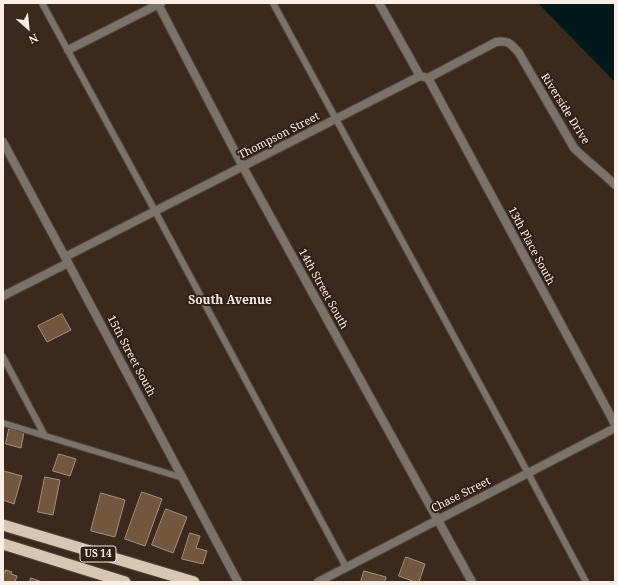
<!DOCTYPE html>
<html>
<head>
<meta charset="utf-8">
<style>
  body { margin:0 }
  #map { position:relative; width:618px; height:585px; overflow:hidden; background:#3b291d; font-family:"Noto Serif",serif }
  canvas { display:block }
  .frame { position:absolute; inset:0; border:4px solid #faeee5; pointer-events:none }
  .north { position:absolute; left:8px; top:8px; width:40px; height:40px; -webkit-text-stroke:3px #301f13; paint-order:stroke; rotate:153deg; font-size:11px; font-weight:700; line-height:16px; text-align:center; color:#faeee5 }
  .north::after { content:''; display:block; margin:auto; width:14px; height:18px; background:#faeee5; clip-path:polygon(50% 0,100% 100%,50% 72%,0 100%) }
</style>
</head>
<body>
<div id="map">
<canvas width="618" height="585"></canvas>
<div class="frame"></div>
<div class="north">N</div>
</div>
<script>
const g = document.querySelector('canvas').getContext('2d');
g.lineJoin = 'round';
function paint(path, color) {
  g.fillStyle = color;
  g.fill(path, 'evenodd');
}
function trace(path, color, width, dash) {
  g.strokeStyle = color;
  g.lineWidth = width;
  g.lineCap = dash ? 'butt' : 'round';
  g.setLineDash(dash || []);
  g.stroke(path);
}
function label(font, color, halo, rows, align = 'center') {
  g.font = font + ' "Noto Serif",serif';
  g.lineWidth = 4;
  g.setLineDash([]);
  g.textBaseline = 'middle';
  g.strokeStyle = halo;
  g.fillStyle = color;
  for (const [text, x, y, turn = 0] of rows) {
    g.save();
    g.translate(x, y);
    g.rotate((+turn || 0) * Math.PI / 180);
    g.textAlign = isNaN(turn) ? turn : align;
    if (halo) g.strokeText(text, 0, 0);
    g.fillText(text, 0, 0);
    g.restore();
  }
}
const water = new Path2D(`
  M 538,3 L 615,3 L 615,82 Z`);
const building = new Path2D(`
  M 62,314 L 71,330 L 47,342 L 38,326 Z
  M 9,429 L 24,432 L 21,448 L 6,444 Z
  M 59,454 L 76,459 L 70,476 L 53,471 Z
  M 4,471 L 22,476 L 14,504 L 3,500 L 3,475 Z
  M 45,477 L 60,480 L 53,515 L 38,512 Z
  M 142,492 L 162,499 L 145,546 L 125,539 Z
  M 101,493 L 125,500 L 115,537 L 91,531 Z
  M 166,509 L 187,517 L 173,553 L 152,545 Z
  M 190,533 L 200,536 L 196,548 L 207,551 L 203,564 L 182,559 Z
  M 406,557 L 425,564 L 419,582 L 415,582 L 399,576 Z
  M 6,570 L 12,572 L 11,574 L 17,576 L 15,582 L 3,582 L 3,571 L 5,572 Z
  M 364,571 L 386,577 L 385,582 L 361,582 Z
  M 31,578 L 42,582 L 30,582 Z`);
const service = new Path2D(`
  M 42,3 L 155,211 L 346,567
  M 273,3 L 528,473 L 586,582
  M 3,357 L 45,436
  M 3,423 L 183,478`);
const minor = new Path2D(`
  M 379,3 L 420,76
  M 158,4 L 243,167 L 472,582
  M 68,50 L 161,3
  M 428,78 L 615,424
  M 3,142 L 65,257 L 238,582
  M 65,257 L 420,76 L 428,78 L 496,42 C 509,40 511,44 519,53 L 574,148 C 587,161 602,172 615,185
  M 3,296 L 68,263
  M 318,582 L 615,428`);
const trunk = new Path2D(`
  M 3,525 L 194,582
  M 3,544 L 125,582`);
const shields = [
  [98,554,36]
];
const shieldNames = [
  ["US 14",98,554]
];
const streetNames = [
  ["Riverside Drive",565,109,58],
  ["Thompson Street",279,136,-27],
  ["13th Place South",531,246,62],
  ["14th Street South",323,289,61],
  ["15th Street South",131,356,62],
  ["Chase Street",461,495,-27]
];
const neighbourhoodNames = [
  ["South Avenue",230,301]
];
paint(water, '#01191b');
paint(building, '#73563e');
trace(building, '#a69181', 1);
trace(service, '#564539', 8);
trace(minor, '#564539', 10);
trace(trunk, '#564539', 13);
trace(service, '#7b736b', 6);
trace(minor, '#7b736b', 8);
trace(trunk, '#d8c6b4', 11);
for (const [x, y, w] of shields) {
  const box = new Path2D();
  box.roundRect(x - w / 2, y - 8, w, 16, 3);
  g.fillStyle = '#301f13';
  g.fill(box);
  trace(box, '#faeee5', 1);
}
label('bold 10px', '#faeee5', null, shieldNames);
label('11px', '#faeee5', '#301f13', streetNames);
label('bold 12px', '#faeee5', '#301f13', neighbourhoodNames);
</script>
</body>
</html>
